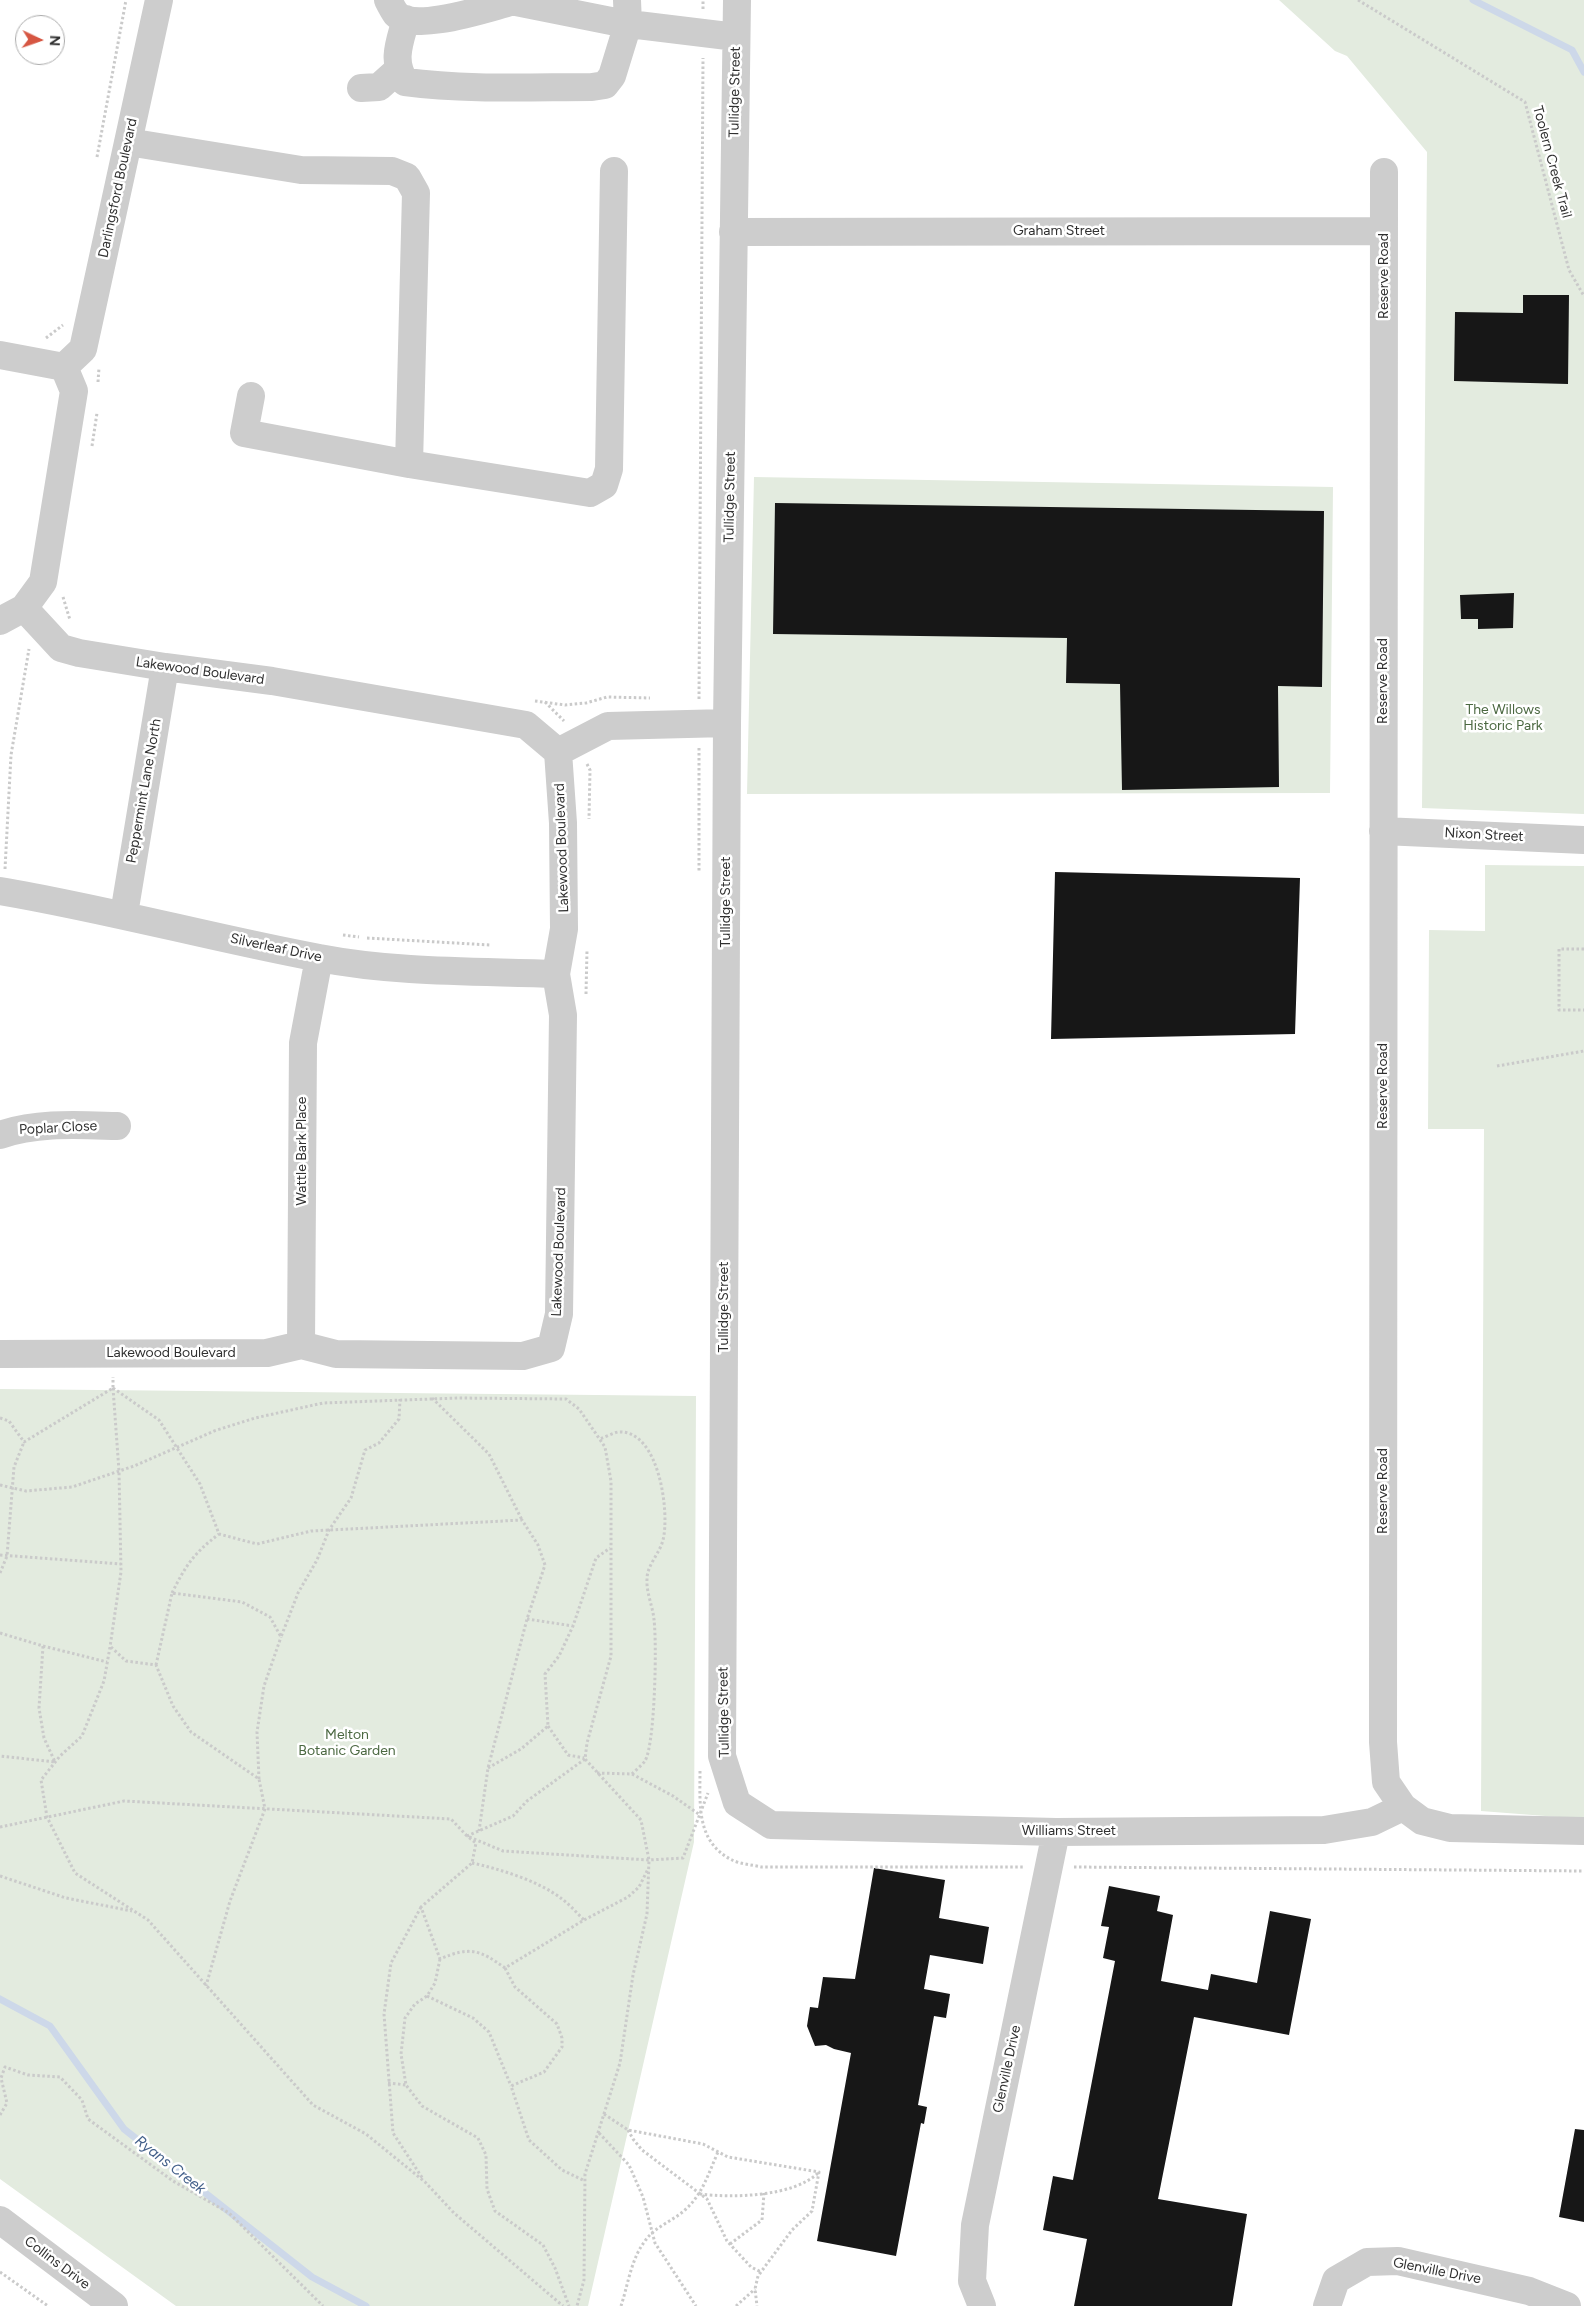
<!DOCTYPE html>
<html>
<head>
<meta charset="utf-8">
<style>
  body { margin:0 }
  #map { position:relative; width:1584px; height:2306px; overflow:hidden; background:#fff; font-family:Figtree,sans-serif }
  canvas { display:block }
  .north { position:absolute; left:15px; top:15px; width:50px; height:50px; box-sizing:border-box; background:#fff; border:1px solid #acacac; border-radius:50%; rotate:93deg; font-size:14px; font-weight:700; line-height:20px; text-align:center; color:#303030 }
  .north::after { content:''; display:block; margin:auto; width:18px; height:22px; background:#d65642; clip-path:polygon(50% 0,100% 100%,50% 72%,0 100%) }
</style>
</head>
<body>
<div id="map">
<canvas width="1584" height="2306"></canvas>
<div class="north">N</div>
</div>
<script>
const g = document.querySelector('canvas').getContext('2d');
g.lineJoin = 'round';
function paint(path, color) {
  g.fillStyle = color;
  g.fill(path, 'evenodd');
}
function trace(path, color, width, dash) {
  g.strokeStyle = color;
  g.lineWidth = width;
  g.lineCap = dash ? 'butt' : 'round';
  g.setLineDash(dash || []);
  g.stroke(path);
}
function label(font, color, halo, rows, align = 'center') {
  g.font = font + ' Figtree,sans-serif';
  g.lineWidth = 5;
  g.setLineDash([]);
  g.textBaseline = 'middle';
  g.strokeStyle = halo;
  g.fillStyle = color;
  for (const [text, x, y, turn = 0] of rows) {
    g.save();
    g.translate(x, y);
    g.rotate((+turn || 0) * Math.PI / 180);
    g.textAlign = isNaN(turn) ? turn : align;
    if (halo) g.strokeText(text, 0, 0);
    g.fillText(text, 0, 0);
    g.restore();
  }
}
const green = new Path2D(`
  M 1279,0 L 1584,0 L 1584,814 L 1422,808 L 1427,152 L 1347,56 L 1335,51 Z
  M 754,477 L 1333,487 L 1330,793 L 747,794 Z
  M 1485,865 L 1584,866 L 1584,1819 L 1481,1811 L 1484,1129 L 1428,1129 L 1429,930 L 1485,931 Z
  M 0,1389 L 696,1396 L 694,1842 L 588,2306 L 176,2306 L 0,2179 Z`);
const stream = new Path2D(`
  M 1473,0 L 1572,50 L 1584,72
  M 0,1999 L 50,2026 L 124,2129 L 312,2277 L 366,2306`);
const building = new Path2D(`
  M 1523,295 L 1569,295 L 1568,384 L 1454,381 L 1455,312 L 1523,313 Z
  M 775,503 L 1324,511 L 1322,687 L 1278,686 L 1279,787 L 1122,790 L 1120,684 L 1066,683 L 1067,638 L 773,634 Z
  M 1514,593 L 1513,628 L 1478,629 L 1478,619 L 1461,619 L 1460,595 Z
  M 1055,872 L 1300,878 L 1295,1034 L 1051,1039 Z
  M 874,1868 L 945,1880 L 939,1918 L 989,1927 L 983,1964 L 930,1955 L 924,1989 L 950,1994 L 946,2018 L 934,2016 L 918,2105 L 927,2107 L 924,2124 L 921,2123 L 896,2256 L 817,2241 L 851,2053 L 834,2049 L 826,2045 L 815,2046 L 807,2026 L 810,2007 L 818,2008 L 823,1977 L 855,1979 Z
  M 1109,1886 L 1160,1896 L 1157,1911 L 1173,1915 L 1161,1981 L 1208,1990 L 1211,1974 L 1257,1983 L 1270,1911 L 1311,1919 L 1289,2035 L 1194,2017 L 1158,2199 L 1247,2214 L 1232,2306 L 1074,2306 L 1087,2239 L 1043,2230 L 1053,2176 L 1073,2180 L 1115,1961 L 1103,1958 L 1109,1927 L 1101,1926 Z
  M 1575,2129 L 1584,2130 L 1584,2222 L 1559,2217 Z`);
const path = new Path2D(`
  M 1358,0 L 1525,102 L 1569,270 L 1584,296
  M 703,9 L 703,0
  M 97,157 L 126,0
  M 46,338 L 63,325
  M 98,382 L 99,368
  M 92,446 L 97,413
  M 63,597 L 70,620
  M 699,699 L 703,58
  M 535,701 L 565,705 L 586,703 L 607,697 L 650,698
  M 545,702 L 564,721
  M 699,748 L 699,872
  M 587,764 L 590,770 L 589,819
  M 5,869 L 11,755 L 29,649
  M 343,935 L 359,937
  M 367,938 L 490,945
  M 1584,949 L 1559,949 L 1559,1010 L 1584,1010
  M 586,994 L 587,950
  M 1497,1066 L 1584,1051
  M 113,1388 L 119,1471 L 121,1572 L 110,1647 L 104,1681 L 82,1736 L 60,1756 L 41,1780 L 47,1817 L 75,1873 L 148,1920 L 313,2105 L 366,2134 L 425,2182 L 454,2213 L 563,2306
  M 113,1388 L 159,1420 L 200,1484 L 219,1534 L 257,1544 L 311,1531 L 522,1520 L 538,1545 L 545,1565 L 527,1619 L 488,1768 L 479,1831
  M 432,1398 L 489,1454 L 522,1520
  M 0,1418 L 9,1421 L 24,1442 L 113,1388 L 113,1377
  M 0,1485 L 26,1491 L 72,1487 L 134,1466 L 214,1431 L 255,1418 L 323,1403 L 458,1398 L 566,1399 L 579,1409 L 605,1447 L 611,1481 L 611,1656 L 587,1743 L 585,1759 L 641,1820 L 649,1860 L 647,1914 L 633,1975 L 620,2063 L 585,2174 L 584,2280 L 577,2306
  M 0,1555 L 121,1564
  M 0,1573 L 7,1556 L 14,1467 L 24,1442
  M 172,1593 C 186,1565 194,1553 219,1534
  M 527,1619 L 573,1626
  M 0,1633 L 43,1646 L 39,1708 L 44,1738 L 55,1762 L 0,1756
  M 43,1646 L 107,1662
  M 111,1647 L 126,1661 L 156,1665 L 173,1706 L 191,1732 L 259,1779 L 265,1809 L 230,1901 L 206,1986
  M 156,1665 L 172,1593 L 242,1602 L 270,1617 L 281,1637 L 298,1593 L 317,1560 L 329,1530 L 351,1498 L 365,1450 L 379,1443 L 399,1419 L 400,1399
  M 548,1726 L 568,1755 L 584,1758
  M 585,1759 L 527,1801 L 513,1816 L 467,1836 L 476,1843 L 472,1863 L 421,1907 L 440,1959 C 470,1946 480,1950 505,1968 L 584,1920 L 628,1897 L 639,1887 L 648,1869
  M 488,1768 L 521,1749 L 548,1726 L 545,1674 L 559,1656 L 573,1626 L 596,1558 L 610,1548
  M 700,1771 C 700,1804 696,1842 732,1860 C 740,1864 753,1865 762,1867 L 1025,1867
  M 597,1773 L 632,1774 C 636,1770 642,1765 645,1761 C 655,1744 657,1643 654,1620 C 653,1607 646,1592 647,1579 C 647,1565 660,1553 663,1540 C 670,1512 659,1429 618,1432 C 613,1433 605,1437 600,1439
  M 632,1774 L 673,1796 L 700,1815
  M 259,1779 L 257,1732 L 264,1686 L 281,1637
  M 0,1827 L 124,1801 L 451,1819 L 467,1836 L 503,1851 L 649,1860 L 683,1858 L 708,1793
  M 472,1863 C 500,1869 539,1881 562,1899 C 570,1905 577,1913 584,1920
  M 1074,1867 L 1584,1871
  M 0,1876 L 66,1898 L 132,1911
  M 421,1907 L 391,1963 L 384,2014 L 393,2133 L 423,2179
  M 440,1959 L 435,1983 L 427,1996 L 415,2004 L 405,2018 L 401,2054 L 406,2085 L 422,2106 L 478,2138 L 486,2155 L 487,2189 L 495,2211 L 543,2245 L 555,2268 L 569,2306
  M 505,1968 L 515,1987 L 557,2024 L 562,2038 L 562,2047 L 544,2072 L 511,2086 L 529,2140 L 562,2170 L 585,2181
  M 427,1996 L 473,2018 L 489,2032 L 511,2086
  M 388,2083 L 406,2085
  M 604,2114 L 628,2130 L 703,2144 L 728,2157 L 819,2172 L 812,2211 L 792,2230 L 758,2276 L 755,2289 L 757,2306
  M 0,2115 L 7,2103 L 1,2078 L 5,2067 L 28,2075 L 60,2077 L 82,2100 L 88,2119 L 173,2181 L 229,2213 L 323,2306
  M 628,2130 L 633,2139 L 642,2150 L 707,2199 L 727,2241 L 751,2267 L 761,2272
  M 599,2133 L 629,2165 L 643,2197 L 655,2243 L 696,2306
  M 700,2194 C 732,2198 795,2197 819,2172
  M 730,2244 L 762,2220 L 764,2193
  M 0,2272 L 48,2306
  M 621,2306 C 628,2285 631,2259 645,2241 C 655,2226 674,2221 687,2208 C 703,2193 709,2172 718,2152
  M 736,2306 L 755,2289`);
const minor = new Path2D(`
  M 388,0 C 390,4 393,10 396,14 C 415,33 487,8 511,2
  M 506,0 L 621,23 L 736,37
  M 737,0 L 727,723 L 722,1756 L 737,1803 L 771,1825 L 1056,1832 L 1324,1830 L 1372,1822 L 1403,1807
  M 406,19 C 400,42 391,60 405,82 C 467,90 530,87 592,87 L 605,85 L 612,76 L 628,24 L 627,0
  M 361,88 L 379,87 L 398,70
  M 128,142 L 301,170 L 392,171 L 407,177 L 416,193 L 409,464 L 590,493 L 604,485 L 609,469 L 614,171
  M 1384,172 L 1383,1742 L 1386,1782 L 1403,1807 L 1422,1821 L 1450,1828 L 1584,1831
  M 733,232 L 1384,231
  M 0,355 L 64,367
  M 251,396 L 244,433 L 409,464
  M 0,621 L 24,608 L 43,582 L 74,391 L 64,367 L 83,349 L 159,0
  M 558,752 L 608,726 L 727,723
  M 1383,831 L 1584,840
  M 0,891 C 107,909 212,938 319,958 C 397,973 477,971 556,974
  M 124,914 L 165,667
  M 0,1135 C 37,1122 79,1125 117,1126
  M 301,1345 L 303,1043 L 319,958
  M 0,1354 L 267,1353 L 301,1345 L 336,1354 L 523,1356 L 551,1348 L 559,1314 L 563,1015 L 556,974 L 564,929 L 563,823 L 558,752 L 526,725 L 272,681 L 165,667 L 79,653 L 61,648 L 24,608
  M 0,2220 L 114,2306
  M 982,2306 L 972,2281 L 975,2225 L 1056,1832
  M 1327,2306 L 1336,2280 L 1367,2262 L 1398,2261 L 1529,2291 L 1567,2306`);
const streetNames = [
  ["Tullidge Street",735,92,-89],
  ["Toolern Creek Trail",1552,162,75],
  ["Darlingsford Boulevard",118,188,-78],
  ["Graham Street",1059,231],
  ["Reserve Road",1384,276,-90],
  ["Tullidge Street",730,497,-89],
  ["Lakewood Boulevard",200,671,8],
  ["Reserve Road",1383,681,-90],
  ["Peppermint Lane North",144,791,-80],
  ["Nixon Street",1484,835,3],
  ["Lakewood Boulevard",562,848,-92],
  ["Tullidge Street",726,902,-90],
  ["Silverleaf Drive",276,948,12],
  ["Reserve Road",1383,1086,-90],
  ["Poplar Close",58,1128,-3],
  ["Wattle Bark Place",302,1151,-90],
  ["Lakewood Boulevard",559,1252,-88],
  ["Tullidge Street",724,1307,-90],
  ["Lakewood Boulevard",171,1353],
  ["Reserve Road",1383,1491,-90],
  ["Tullidge Street",724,1712,-91],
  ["Williams Street",1069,1831],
  ["Glenville Drive",1007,2069,-78],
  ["Collins Drive",57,2263,37],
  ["Glenville Drive",1437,2271,11]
];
const parkNames = [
  ["The Willows",1503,710],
  ["Historic Park",1503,726],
  ["Melton",347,1735],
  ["Botanic Garden",347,1751]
];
const waterNames = [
  ["Ryans Creek",170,2165,38]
];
paint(green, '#e3ebdf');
trace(stream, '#cdd8e9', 7);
paint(building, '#171717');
trace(path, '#cacaca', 3, [2.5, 2.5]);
trace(minor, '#cdcdcd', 28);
label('14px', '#303030', '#fff', streetNames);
label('14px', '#4b6841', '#fff', parkNames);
label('italic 15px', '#44618b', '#fff', waterNames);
</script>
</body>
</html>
